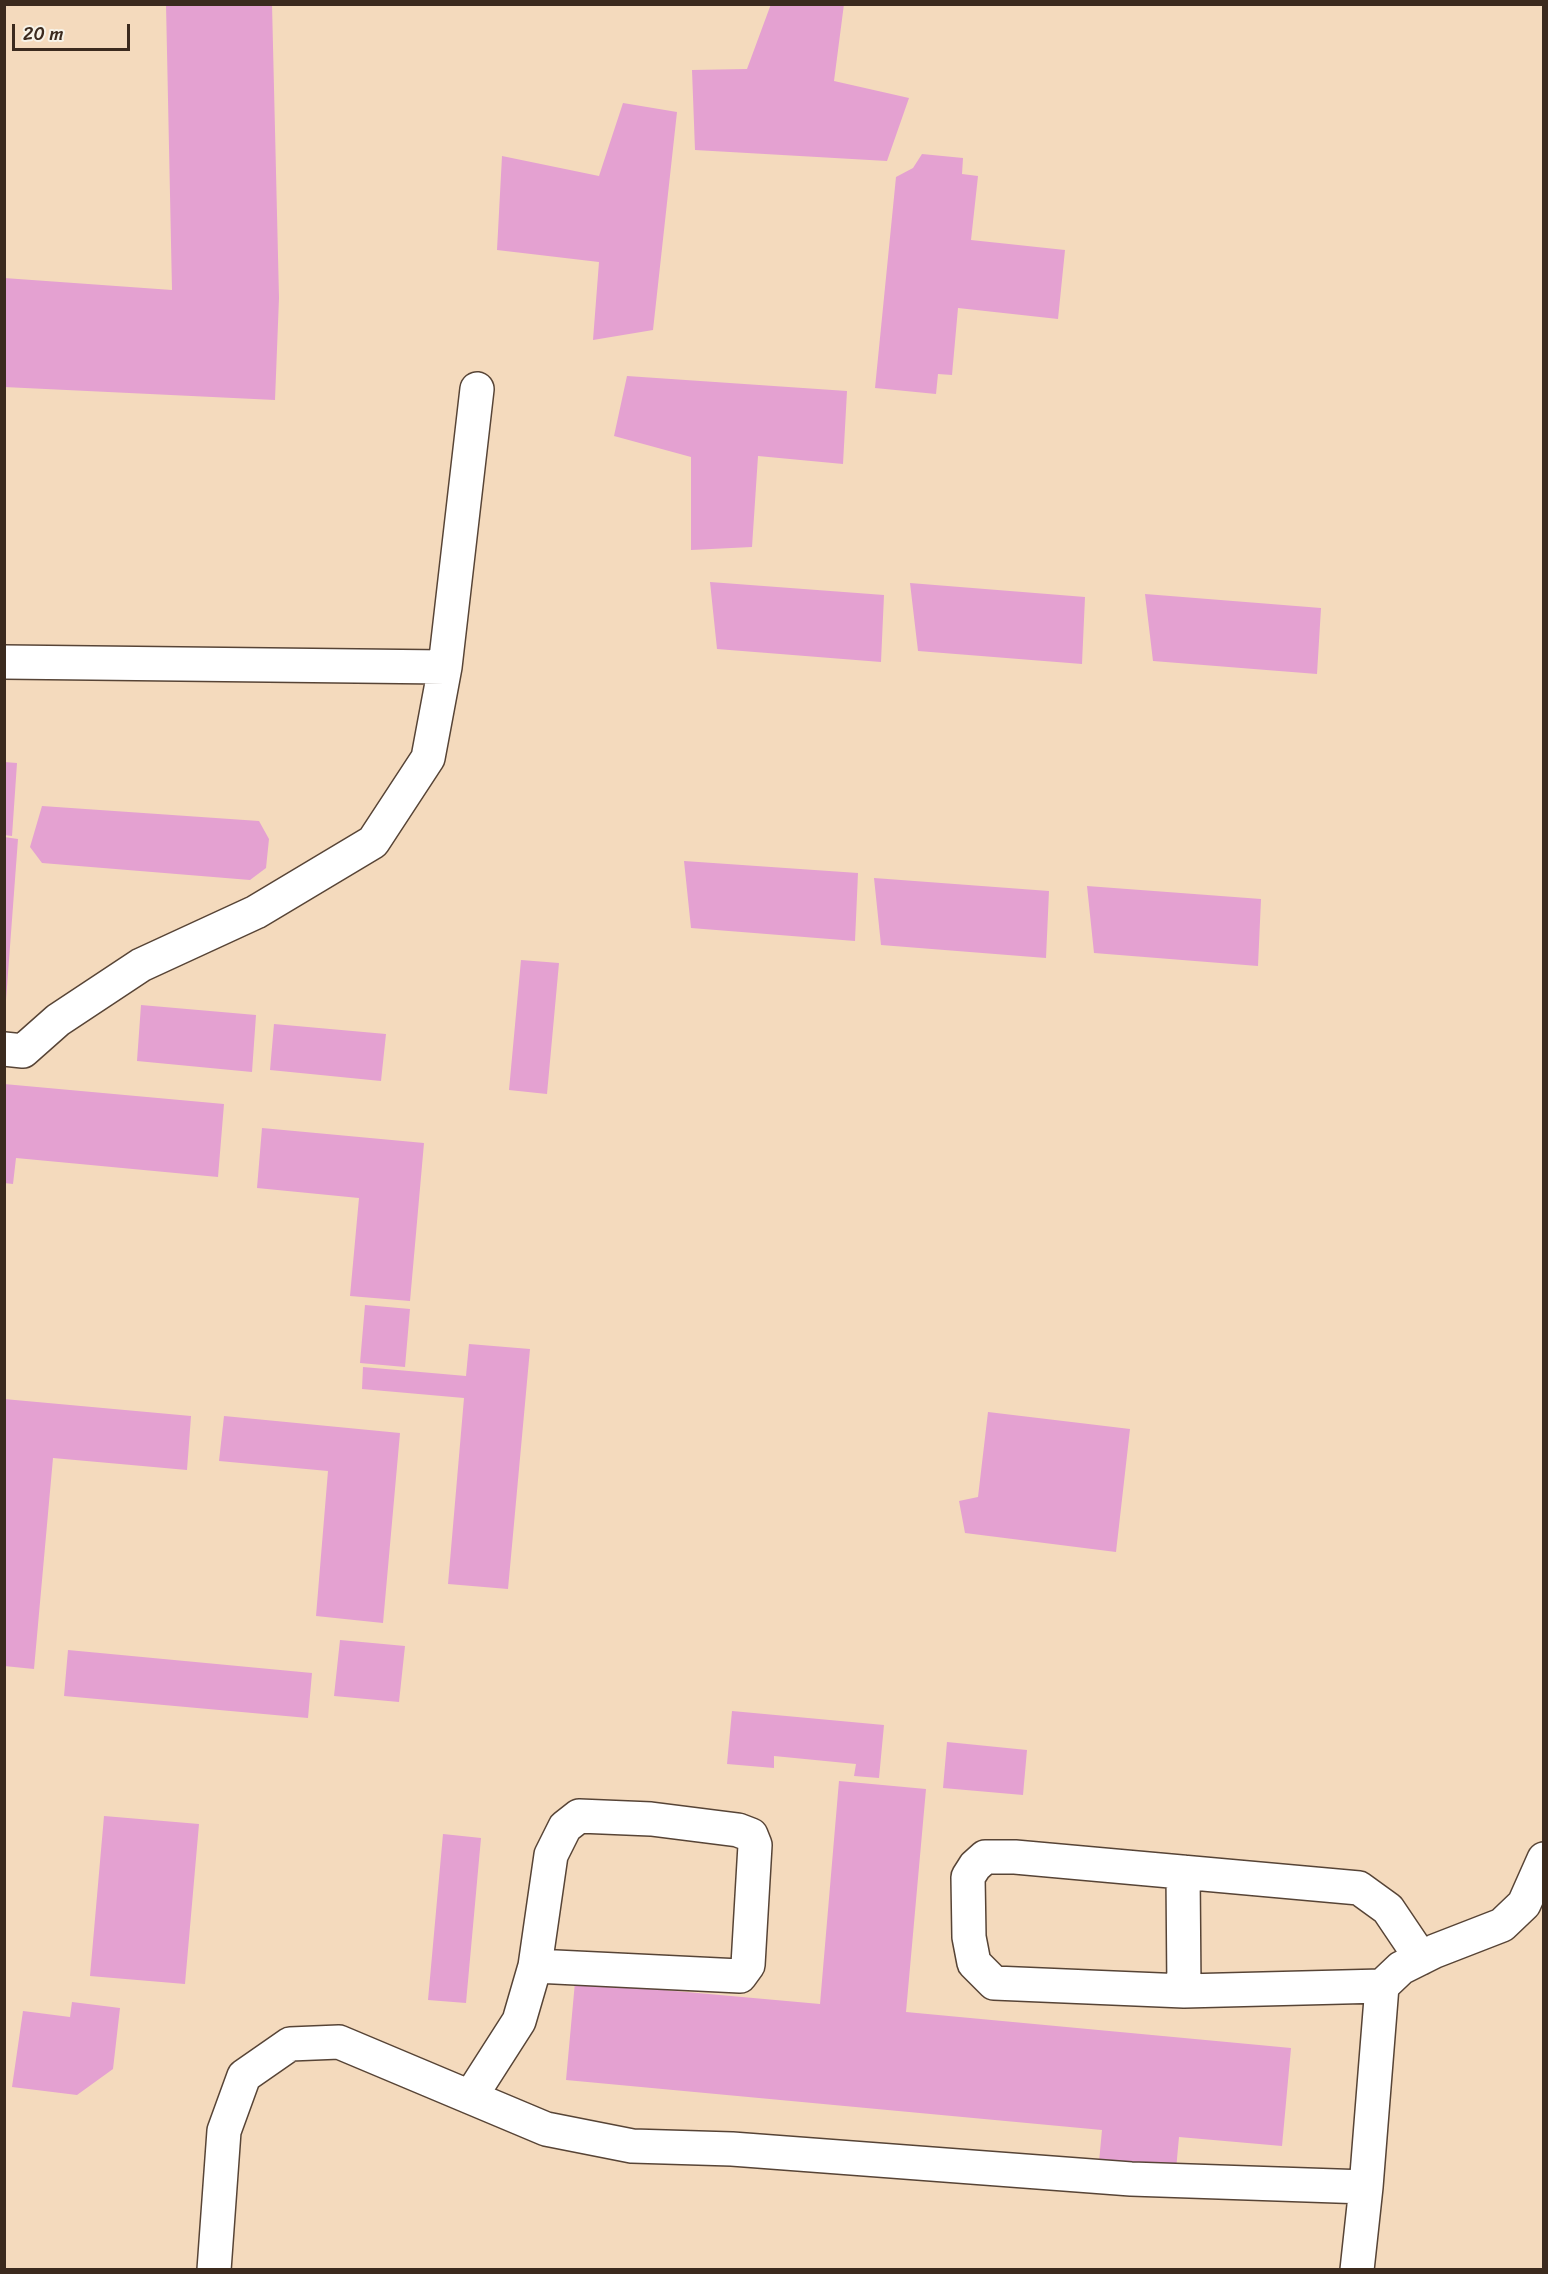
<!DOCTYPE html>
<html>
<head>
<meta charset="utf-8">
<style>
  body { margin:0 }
  #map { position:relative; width:1548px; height:2274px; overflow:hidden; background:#f4dabd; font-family:Sriracha,sans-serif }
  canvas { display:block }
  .frame { position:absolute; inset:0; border:6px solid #3b2a1e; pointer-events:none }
  .scale { position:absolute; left:12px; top:24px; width:118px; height:27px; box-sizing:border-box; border:3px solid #3b2a1e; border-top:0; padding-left:8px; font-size:18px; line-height:21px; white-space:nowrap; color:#3b2a1e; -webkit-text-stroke:4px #f7f3e8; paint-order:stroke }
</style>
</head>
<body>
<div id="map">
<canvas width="1548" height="2274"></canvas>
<div class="frame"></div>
<div class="scale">20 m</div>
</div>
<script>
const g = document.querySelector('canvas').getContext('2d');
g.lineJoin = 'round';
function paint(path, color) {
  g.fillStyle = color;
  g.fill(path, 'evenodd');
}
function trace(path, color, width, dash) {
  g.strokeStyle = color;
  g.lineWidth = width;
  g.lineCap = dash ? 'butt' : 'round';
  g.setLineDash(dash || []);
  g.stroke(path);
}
const building = new Path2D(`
  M 166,4 L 272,4 L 279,298 L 275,400 L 4,387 L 4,278 L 172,290 Z
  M 771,4 L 844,4 L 834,81 L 909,98 L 887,161 L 695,150 L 692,70 L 747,69 Z
  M 623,103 L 677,112 L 653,330 L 593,340 L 599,262 L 497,250 L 502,156 L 599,176 Z
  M 922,154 L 963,158 L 962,174 L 978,176 L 971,240 L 1065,250 L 1058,319 L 958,308 L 952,375 L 938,374 L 936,394 L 875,388 L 896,177 L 913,168 Z
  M 627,376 L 847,391 L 843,464 L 758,456 L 752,547 L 691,550 L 691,457 L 614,436 Z
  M 710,582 L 884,595 L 881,662 L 717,649 Z
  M 910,583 L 1085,597 L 1082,664 L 918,651 Z
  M 1145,594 L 1321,608 L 1317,674 L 1153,661 Z
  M 4,762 L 17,763 L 12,836 L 4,835 Z
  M 42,806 L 259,821 L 269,839 L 266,868 L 250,880 L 42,863 L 30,847 Z
  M 4,837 L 18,839 L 6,1000 L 4,1000 Z
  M 684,861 L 858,873 L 855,941 L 691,928 Z
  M 874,878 L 1049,891 L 1046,958 L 881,945 Z
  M 1087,886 L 1261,899 L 1258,966 L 1094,953 Z
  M 521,960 L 559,963 L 547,1094 L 509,1090 Z
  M 141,1005 L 256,1015 L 252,1072 L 137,1061 Z
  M 274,1024 L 386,1034 L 381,1081 L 270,1070 Z
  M 4,1084 L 224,1104 L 218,1177 L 16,1158 L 13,1184 L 4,1183 Z
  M 262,1128 L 424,1143 L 410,1301 L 350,1296 L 359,1198 L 257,1188 Z
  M 365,1305 L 410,1309 L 405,1367 L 360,1363 Z
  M 469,1344 L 530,1349 L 508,1589 L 448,1584 L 464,1398 L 362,1389 L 363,1367 L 466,1376 Z
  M 4,1399 L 191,1416 L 187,1470 L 53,1458 L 34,1669 L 4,1666 Z
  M 988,1412 L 1130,1429 L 1116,1552 L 965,1533 L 959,1501 L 978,1497 Z
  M 224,1416 L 400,1433 L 383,1623 L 316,1616 L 328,1471 L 219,1461 Z
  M 340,1640 L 405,1646 L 399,1702 L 334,1696 Z
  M 68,1650 L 312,1673 L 308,1718 L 64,1696 Z
  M 732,1711 L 884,1725 L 879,1778 L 854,1776 L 856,1764 L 774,1756 L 774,1768 L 727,1764 Z
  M 947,1742 L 1027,1750 L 1023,1795 L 943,1788 Z
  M 839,1781 L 926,1789 L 906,2012 L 1291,2048 L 1282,2146 L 1179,2137 L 1176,2170 L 1099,2162 L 1102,2130 L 566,2080 L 575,1982 L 820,2004 Z
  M 104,1816 L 199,1824 L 185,1984 L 90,1976 Z
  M 443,1834 L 481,1838 L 466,2003 L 428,2000 Z
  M 72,2002 L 120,2008 L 113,2069 L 77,2095 L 12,2087 L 23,2011 L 70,2017 Z`);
const minor = new Path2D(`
  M 4,662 L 445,667
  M 4,1049 L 23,1051 L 58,1020 L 141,965 L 256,912 L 373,842 L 428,758 L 445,667 L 477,389
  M 1183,1872 L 1184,1991
  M 1382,1986 L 1184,1991 L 994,1983 L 974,1963 L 969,1937 L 968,1877 L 975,1866 L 985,1857 L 1015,1857 L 1359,1888 L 1388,1909 L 1421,1958
  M 471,2096 L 519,2021 L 535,1966 L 551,1855 L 565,1827 L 579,1816 L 651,1819 L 738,1830 L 751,1835 L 755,1845 L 748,1965 L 740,1976 L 535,1966
  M 214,2270 L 224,2131 L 244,2076 L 290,2044 L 339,2042 L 546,2129 L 632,2146 L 732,2149 L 1131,2179 L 1366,2187
  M 1357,2270 L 1366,2187 L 1382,1986 L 1401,1968 L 1435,1951 L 1502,1925 L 1524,1904 L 1544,1859`);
paint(building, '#e4a1d1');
trace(minor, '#574436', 36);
trace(minor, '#fff', 33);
</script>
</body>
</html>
